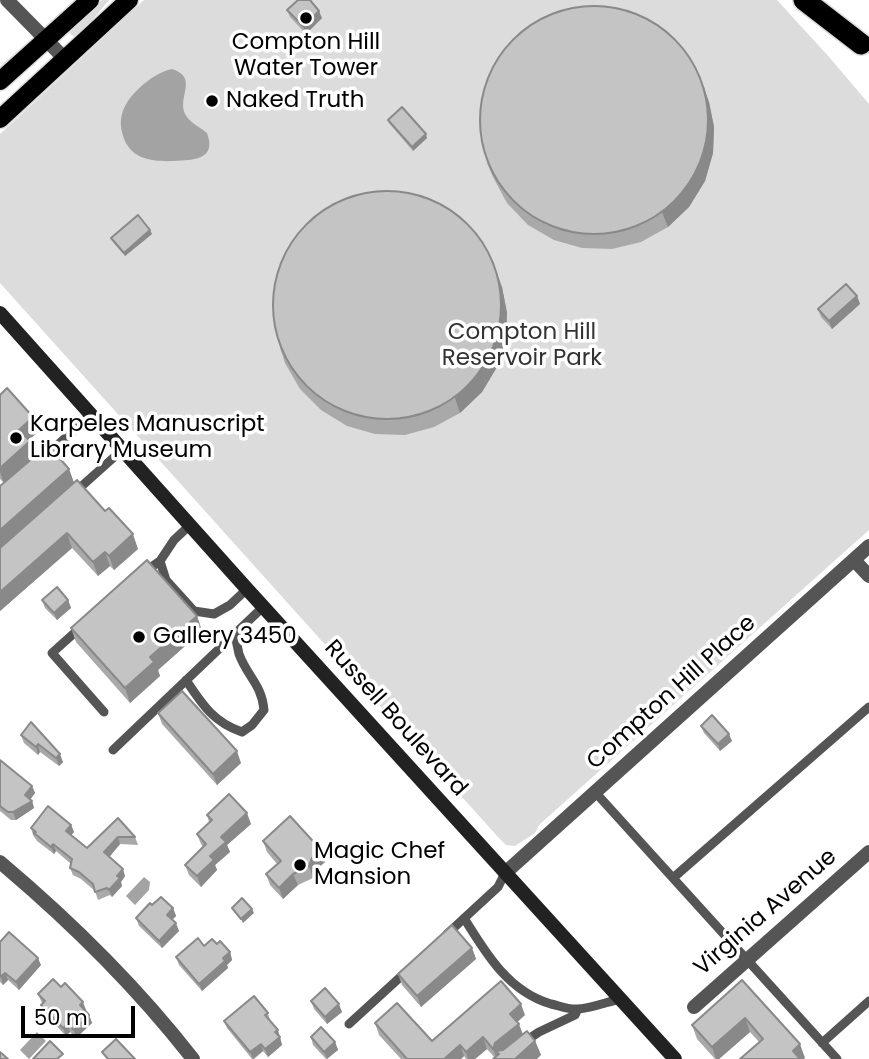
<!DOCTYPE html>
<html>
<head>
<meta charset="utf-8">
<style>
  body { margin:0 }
  #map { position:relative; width:869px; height:1059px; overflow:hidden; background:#fff; font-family:Poppins,sans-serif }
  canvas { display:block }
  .scale { position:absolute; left:21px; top:1006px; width:114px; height:32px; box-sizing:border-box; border:4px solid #000; border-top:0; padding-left:9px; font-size:21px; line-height:24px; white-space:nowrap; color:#000; -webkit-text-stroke:5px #fff; paint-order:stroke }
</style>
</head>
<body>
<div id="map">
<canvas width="869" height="1059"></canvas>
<div class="scale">50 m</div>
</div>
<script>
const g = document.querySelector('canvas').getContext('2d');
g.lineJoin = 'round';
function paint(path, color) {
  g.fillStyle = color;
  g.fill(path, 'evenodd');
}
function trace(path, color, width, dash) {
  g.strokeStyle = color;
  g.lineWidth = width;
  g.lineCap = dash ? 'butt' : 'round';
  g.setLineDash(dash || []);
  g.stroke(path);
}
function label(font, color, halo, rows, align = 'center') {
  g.font = font + ' Poppins,sans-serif';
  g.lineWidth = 7;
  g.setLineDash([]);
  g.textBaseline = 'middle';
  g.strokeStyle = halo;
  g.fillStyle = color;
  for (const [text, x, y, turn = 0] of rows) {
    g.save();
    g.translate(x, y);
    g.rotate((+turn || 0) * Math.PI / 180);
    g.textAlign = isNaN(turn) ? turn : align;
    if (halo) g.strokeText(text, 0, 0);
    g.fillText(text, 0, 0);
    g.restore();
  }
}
const green = new Path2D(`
  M 102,0 L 109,0 L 89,24 L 74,37 L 68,31 Z
  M 144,0 L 777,0 L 830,58 L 869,104 L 869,530 L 539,825 L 535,833 L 515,846 L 506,845 L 498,837 L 0,283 L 0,134 Z`);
const water = new Path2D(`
  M 172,69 C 199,78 177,96 185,114 C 190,123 200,127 207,133 C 217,160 193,160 174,161 C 151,162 128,159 122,132 C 119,121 122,110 128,101 C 137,88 156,72 172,69 Z
  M 144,877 L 150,882 L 149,890 L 135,905 L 126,896 Z
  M 37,1032 L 46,1041 L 29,1059 L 20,1050 Z`);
const service = new Path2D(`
  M 45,456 L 91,415
  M 74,493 L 122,450
  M 190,525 L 174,540 L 160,561 L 166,580 L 194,611 L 214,614 L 230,605 L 247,589
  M 144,572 L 160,561
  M 81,627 L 52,653 L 104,712
  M 186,680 C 202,704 213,722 242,732 L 252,725 L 264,710 C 262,685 247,676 239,654 C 237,647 236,639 236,632
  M 113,750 L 263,607
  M 595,792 L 837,1059
  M 673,878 L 869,707
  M 464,918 C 486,954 509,992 551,1004 C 560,1006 569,1010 578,1009 C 592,1008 607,1002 620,999
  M 447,934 L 498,887 L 505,873
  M 349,1024 L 408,970
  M 524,1042 L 539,1032 L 575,1015 L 578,1009
  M 822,1043 L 869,1001`);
const minor = new Path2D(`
  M 7,0 L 65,59
  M 854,560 L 869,576
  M 0,862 C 70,921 137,987 193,1059
  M 505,873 L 869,546
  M 694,1007 L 869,852`);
const secondary = new Path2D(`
  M 0,313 L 247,589 L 675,1059`);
const primary = new Path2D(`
  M 0,81 L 90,0
  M 0,119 L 129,0`);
const motorway = new Path2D(`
  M 804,0 L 861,44`);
const wall = new Path2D(`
  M 287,10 L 322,18 L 306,34 L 290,17 Z
  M 709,102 L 714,127 L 713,153 L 705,181 L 689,207 L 668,227 L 641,242 L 612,249 L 582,248 L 554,240 L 528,225 L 507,203 L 493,177 L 487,163 Z
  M 388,120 L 427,138 L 413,151 L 389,123 Z
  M 152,234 L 125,256 L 113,242 L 111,238 Z
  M 502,287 L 507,313 L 506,338 L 497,367 L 482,392 L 460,413 L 434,427 L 405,435 L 375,434 L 347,426 L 321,410 L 300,389 L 285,363 L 280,348 Z
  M 857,296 L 860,304 L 832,329 L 821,317 L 818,309 Z
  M 0,395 L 33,417 L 38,432 L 29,440 L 35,456 L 69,469 L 74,483 L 138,549 L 114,570 L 110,566 L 98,576 L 72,548 L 0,611 L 0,486 L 4,483 L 0,479 Z
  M 42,600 L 68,600 L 71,608 L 57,620 L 45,608 Z
  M 197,616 L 202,631 L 158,670 L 160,676 L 130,703 L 76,642 L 71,628 Z
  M 158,713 L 241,763 L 217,785 L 162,724 Z
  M 31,722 L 63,762 L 59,766 L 40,752 L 38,755 L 24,743 L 21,735 Z
  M 701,726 L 732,741 L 720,751 L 704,733 Z
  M 0,760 L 32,786 L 35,793 L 30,800 L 32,801 L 34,808 L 16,820 L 11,820 L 0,811 Z
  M 207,815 L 251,824 L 227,845 L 230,852 L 215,865 L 217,870 L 201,887 L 189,875 L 185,865 L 203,847 L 201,844 L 197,834 L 209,822 Z
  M 118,818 L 135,837 L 138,845 L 120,844 L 109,857 L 125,876 L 121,882 L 122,886 L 112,897 L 110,895 L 98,900 L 95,891 L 81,879 L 73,875 L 70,868 L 71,864 L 56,851 L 54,854 L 37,841 L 33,835 L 31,828 L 71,825 L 74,832 L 71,835 L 87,848 Z
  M 263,841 L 321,850 L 325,862 L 317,869 L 313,878 L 298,885 L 283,899 L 270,885 L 266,874 L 277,864 L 267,852 Z
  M 152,905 L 173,908 L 176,916 L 172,920 L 179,931 L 162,948 L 139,926 L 136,918 Z
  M 0,942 L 41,965 L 19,990 L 8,980 L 3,985 L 0,982 Z
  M 217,944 L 230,952 L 232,960 L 227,965 L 228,968 L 202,991 L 179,965 L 176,957 L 204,946 Z
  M 472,948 L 476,959 L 421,1007 L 402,985 L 398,974 Z
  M 742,980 L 805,1058 L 759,1042 L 750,1032 L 719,1059 L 715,1059 L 697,1039 L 692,1025 Z
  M 61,987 L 86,1010 L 85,1011 L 89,1015 L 92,1023 L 76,1038 L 70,1032 L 66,1036 L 44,1013 L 41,1005 L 43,1004 L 41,1001 L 38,994 Z
  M 311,1001 L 342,1012 L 327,1024 L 314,1009 Z
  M 268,1013 L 270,1021 L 280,1037 L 282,1045 L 268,1057 L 263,1051 L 254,1059 L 252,1059 L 227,1028 L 224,1021 Z
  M 525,1015 L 517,1022 L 523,1034 L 535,1041 L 541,1055 L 495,1058 L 487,1049 L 475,1059 L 466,1059 L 464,1056 L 461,1059 L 401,1059 L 379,1035 L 375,1023 L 432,1041 Z
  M 311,1037 L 335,1042 L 338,1050 L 326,1059 L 313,1045 Z`);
const shadedWall = new Path2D(`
  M 319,11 L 322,18 L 306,34 L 303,26 Z
  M 704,87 L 709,102 L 714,127 L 713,153 L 705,181 L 689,207 L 668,227 L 662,212 Z
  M 426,134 L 427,138 L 413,151 L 412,147 Z
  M 150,230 L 152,234 L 125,256 L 124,253 Z
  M 497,273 L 502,287 L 507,313 L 506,338 L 497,367 L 482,392 L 460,413 L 455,398 Z
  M 857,296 L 860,304 L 832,329 L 829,321 Z
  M 33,417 L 38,432 L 24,444 L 19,430 Z
  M 30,441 L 35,456 L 4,484 L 0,472 L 0,468 Z
  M 69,469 L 74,483 L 0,549 L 0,530 Z
  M 67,533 L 72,548 L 0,611 L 0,592 Z
  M 133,534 L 138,549 L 114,570 L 109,556 Z
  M 105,552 L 110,566 L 98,576 L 93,562 Z
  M 68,600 L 71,608 L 57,620 L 54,613 Z
  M 197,616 L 202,631 L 158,670 L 160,676 L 130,703 L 125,688 L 150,657 Z
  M 729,734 L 732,741 L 720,751 L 718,744 Z
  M 38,744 L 40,752 L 38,755 L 36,747 Z
  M 237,751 L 241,763 L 217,785 L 213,774 Z
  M 60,754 L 63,762 L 59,766 L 56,758 Z
  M 32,786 L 35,793 L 27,803 L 25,795 Z
  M 32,801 L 34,808 L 16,820 L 13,812 Z
  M 247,813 L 251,824 L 227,845 L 230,852 L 215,865 L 217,870 L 201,887 L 197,876 L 221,837 Z
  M 71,825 L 74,832 L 69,838 L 66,831 Z
  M 118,837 L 120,844 L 107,860 L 104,852 Z
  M 53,844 L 56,851 L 54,854 L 51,847 Z
  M 321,850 L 325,862 L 317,869 L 313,878 L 309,866 L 312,858 Z
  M 123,869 L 125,876 L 121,882 L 122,886 L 112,897 L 109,890 L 117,876 Z
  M 293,874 L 298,885 L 283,899 L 279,888 Z
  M 173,908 L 176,916 L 170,922 L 167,915 Z
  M 252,909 L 254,913 L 243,923 L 241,919 Z
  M 176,923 L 179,931 L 162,948 L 159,941 Z
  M 472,948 L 476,959 L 421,1007 L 417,996 Z
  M 230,952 L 232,960 L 227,965 L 228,968 L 202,991 L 199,984 Z
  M 38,958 L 41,965 L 19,990 L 16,982 Z
  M 5,973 L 8,980 L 3,985 L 1,977 Z
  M 83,1002 L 86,1010 L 83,1013 L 80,1005 Z
  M 339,1004 L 342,1012 L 327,1024 L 325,1017 Z
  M 521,1004 L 525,1015 L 514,1025 L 510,1014 Z
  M 89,1015 L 92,1023 L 76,1038 L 74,1030 Z
  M 745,1018 L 750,1032 L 719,1059 L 716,1059 L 712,1047 Z
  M 68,1024 L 70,1032 L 66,1036 L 63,1028 Z
  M 519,1024 L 523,1035 L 499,1054 L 496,1051 L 498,1057 L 497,1059 L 493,1049 L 495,1043 Z
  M 278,1030 L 282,1045 L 268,1057 L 265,1049 L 275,1032 Z
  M 483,1037 L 487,1049 L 475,1059 L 468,1059 L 466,1052 Z
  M 535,1041 L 541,1055 L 537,1059 L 515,1059 Z
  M 335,1042 L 338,1050 L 327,1059 L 324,1052 Z
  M 261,1044 L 263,1051 L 253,1059 L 250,1052 Z
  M 800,1044 L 805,1058 L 804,1059 L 796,1059 L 793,1051 Z
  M 460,1045 L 464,1056 L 461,1059 L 444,1059 Z`);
const building = new Path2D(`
  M 298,0 L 310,0 L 319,11 L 303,26 L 287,10 Z
  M480 120a114 114 0 1 1 228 0a114 114 0 1 1-228 0Z
  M 402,107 L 426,134 L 412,147 L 388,120 Z
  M273 305a114 114 0 1 1 228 0a114 114 0 1 1-228 0Z
  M 138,215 L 150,230 L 124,253 L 111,238 Z
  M 846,284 L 857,296 L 829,321 L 818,309 Z
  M 7,388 L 33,417 L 19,430 L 30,441 L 0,468 L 0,395 Z
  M 48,445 L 69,469 L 0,530 L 0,486 Z
  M 77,480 L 105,511 L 109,508 L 133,534 L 109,556 L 105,552 L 93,562 L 67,533 L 0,592 L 0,548 Z
  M 147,560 L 197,616 L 150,657 L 154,662 L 125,688 L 71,628 Z
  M 57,587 L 68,600 L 54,613 L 42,600 Z
  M 182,691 L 237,751 L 213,774 L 158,713 Z
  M 712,715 L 729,734 L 718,744 L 701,726 Z
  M 31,722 L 60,754 L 56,758 L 38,744 L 36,747 L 21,735 Z
  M 0,760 L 32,786 L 25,795 L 32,801 L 13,812 L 8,812 L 0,806 Z
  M 229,794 L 247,813 L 221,837 L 226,842 L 210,856 L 214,860 L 197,876 L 185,865 L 206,844 L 197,834 L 212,820 L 207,815 Z
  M 48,806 L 71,825 L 66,831 L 87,848 L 118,818 L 135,837 L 118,837 L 104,852 L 123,869 L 117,876 L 120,878 L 109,890 L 107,888 L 95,892 L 93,884 L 79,872 L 70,868 L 72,859 L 53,844 L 51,847 L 34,833 L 36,832 L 31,828 Z
  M 290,816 L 321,850 L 312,858 L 309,866 L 293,874 L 279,888 L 266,874 L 281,861 L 263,841 Z
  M 161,897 L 173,908 L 167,915 L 176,923 L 159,941 L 136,918 L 150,903 L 152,905 Z
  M 242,898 L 252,909 L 241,919 L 232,908 Z
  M 452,925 L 472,948 L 417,996 L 398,974 Z
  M 9,932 L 38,958 L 16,982 L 5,973 L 0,977 L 0,942 Z
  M 198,938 L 204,946 L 212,939 L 217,944 L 220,941 L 230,952 L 223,958 L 225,961 L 199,984 L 176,957 Z
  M 53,979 L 61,987 L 65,983 L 83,1002 L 80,1005 L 89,1015 L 74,1030 L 68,1024 L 63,1028 L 41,1005 L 45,1001 L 38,994 Z
  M 742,980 L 800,1044 L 793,1051 L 800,1059 L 740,1059 L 763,1039 L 745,1018 L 712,1047 L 692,1025 Z
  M 501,981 L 521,1004 L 510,1014 L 519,1024 L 495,1043 L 493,1049 L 483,1037 L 466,1052 L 460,1045 L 444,1059 L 407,1059 L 375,1023 L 397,1003 L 432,1041 Z
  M 325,988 L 339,1004 L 325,1017 L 311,1001 Z
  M 254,996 L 268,1013 L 265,1015 L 278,1030 L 275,1032 L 280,1037 L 265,1049 L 261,1044 L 250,1052 L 224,1021 Z
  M 321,1027 L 335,1042 L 324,1052 L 311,1037 Z
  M 527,1031 L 535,1041 L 515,1059 L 493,1059 L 499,1054 L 496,1051 L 503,1050 Z
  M 116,1039 L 135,1059 L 108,1059 L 102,1052 Z
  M 50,1041 L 63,1054 L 57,1059 L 33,1059 Z
  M 0,1052 L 8,1059 L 0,1059 Z`);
const markers = [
  [306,18,7,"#000"],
  [212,101,7,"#000"],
  [16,438,7,"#000"],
  [139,637,7,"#000"],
  [300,865,7,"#000"]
];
const poiNames = [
  ["Compton Hill",306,43,"center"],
  ["Water Tower",306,69,"center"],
  ["Naked Truth",226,101],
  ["Karpeles Manuscript",30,425],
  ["Library Museum",30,451],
  ["Gallery 3450",153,637],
  ["Magic Chef",314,852],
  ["Mansion",314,878]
];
const parkNames = [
  ["Compton Hill",522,333],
  ["Reservoir Park",522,359]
];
const streetNames = [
  ["Compton Hill Place",672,693,-42],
  ["Russell Boulevard",395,719,48],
  ["Virginia Avenue",766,913,-41]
];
paint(green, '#dcdcdc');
paint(water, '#a3a3a3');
trace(primary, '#dbdbdb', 21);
trace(motorway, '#dbdbdb', 24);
trace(service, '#555', 9);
trace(minor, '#555', 14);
trace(secondary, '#222', 14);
trace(primary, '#000', 18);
trace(motorway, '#000', 21);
paint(wall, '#a9a9a9');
paint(shadedWall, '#898989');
paint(building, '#c4c4c4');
trace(building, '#898989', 2);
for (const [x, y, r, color] of markers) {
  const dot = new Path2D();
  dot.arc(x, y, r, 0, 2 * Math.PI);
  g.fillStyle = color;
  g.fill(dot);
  trace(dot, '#fff', 2.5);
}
label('23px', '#000', '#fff', poiNames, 'left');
label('23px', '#333', '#fff', parkNames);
label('23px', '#000', '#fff', streetNames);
</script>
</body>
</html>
